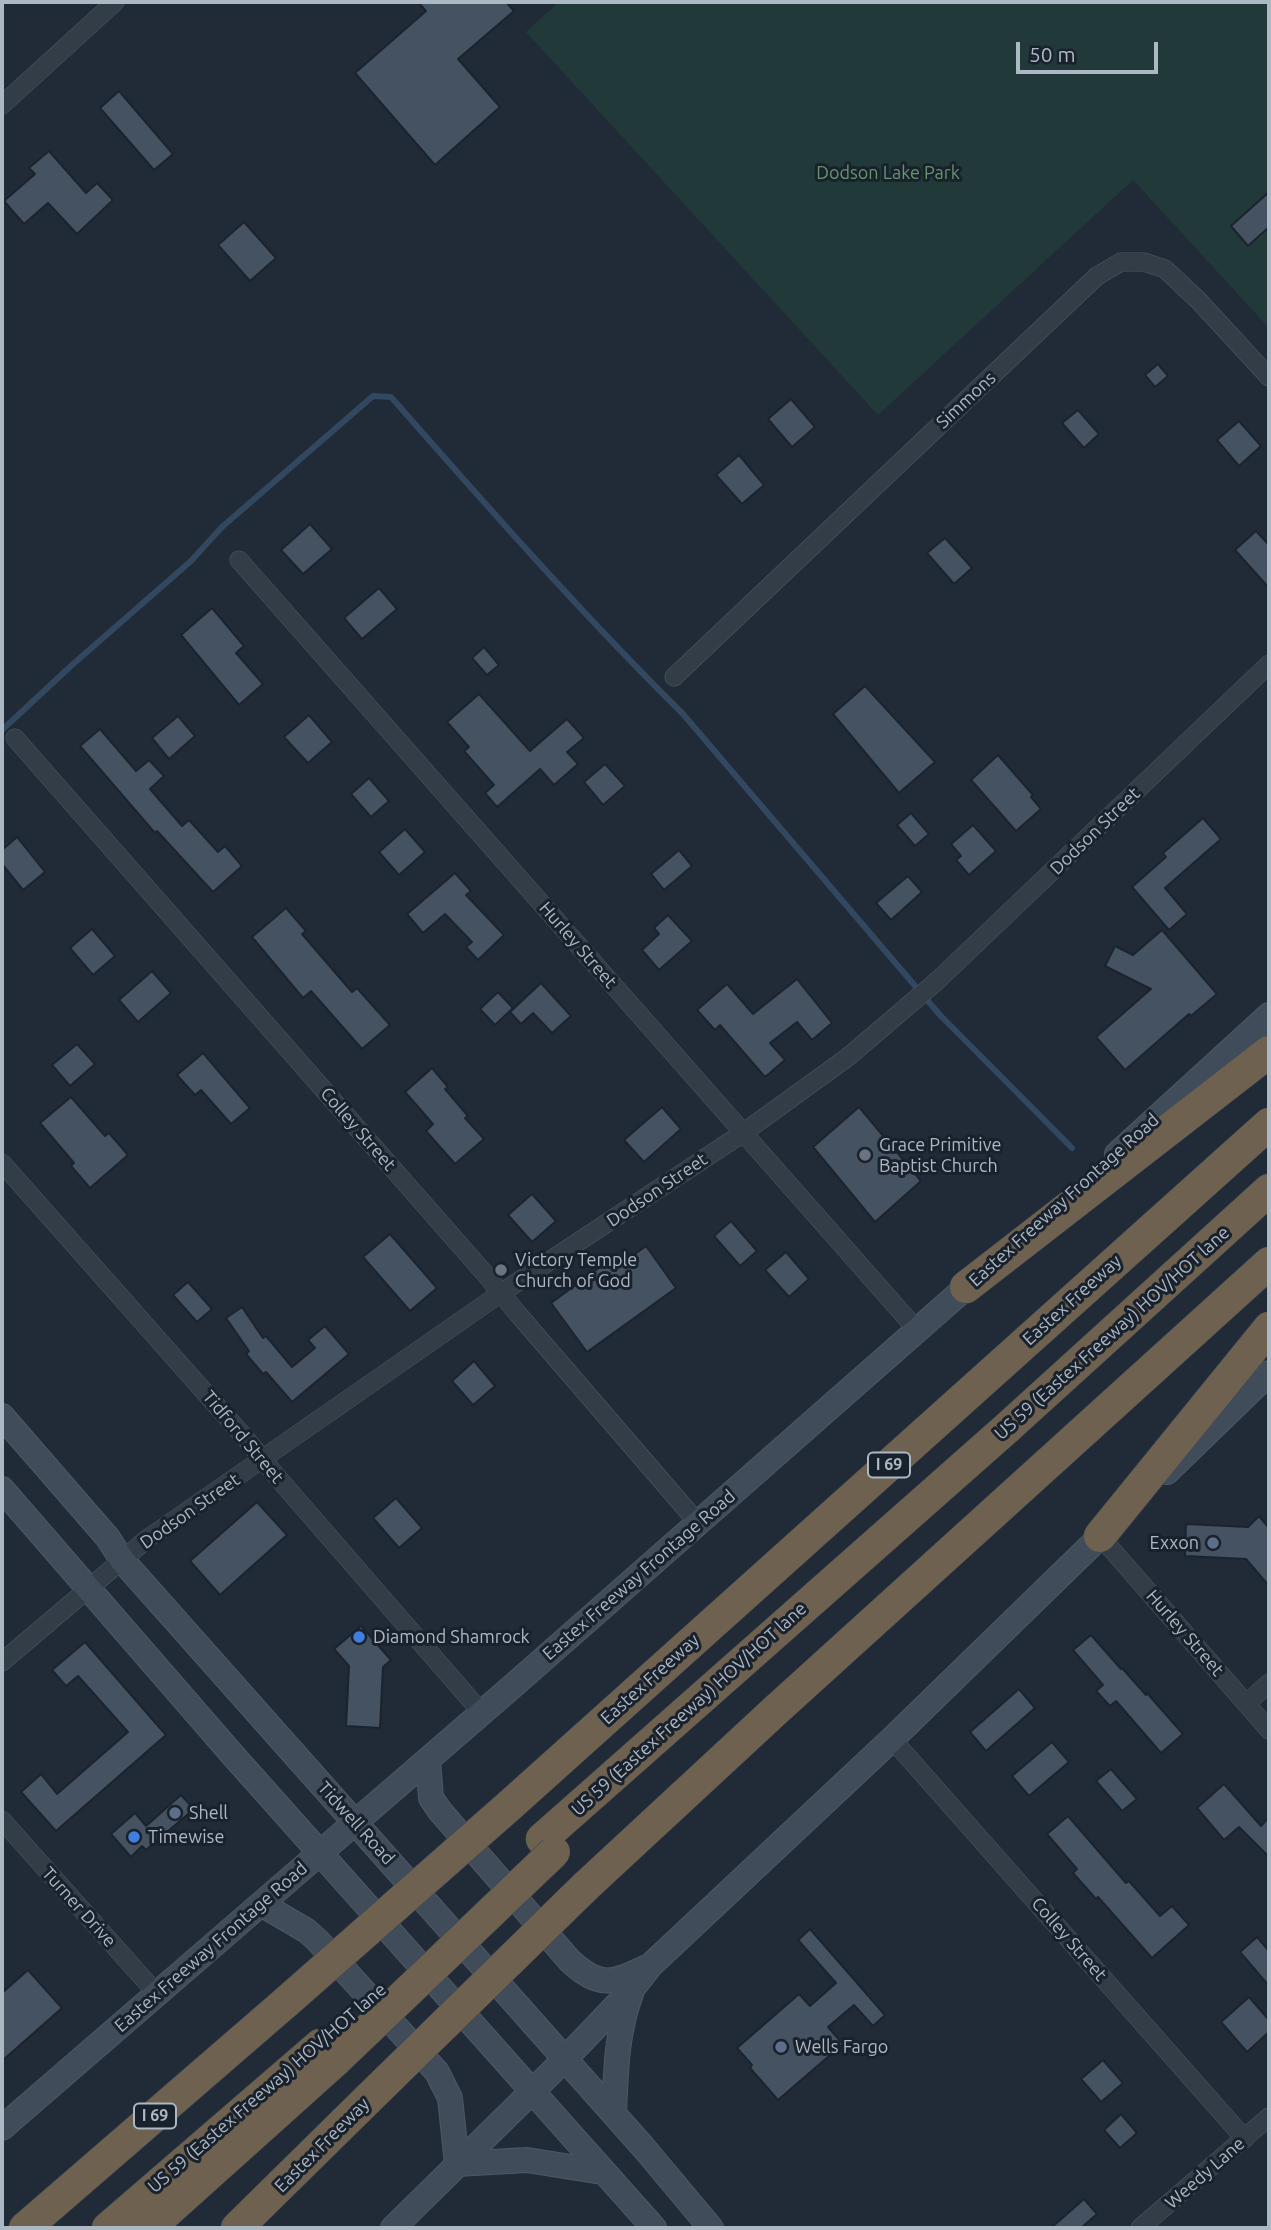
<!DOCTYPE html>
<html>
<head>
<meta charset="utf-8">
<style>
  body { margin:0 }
  #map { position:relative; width:1271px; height:2230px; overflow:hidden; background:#202b37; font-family:Ubuntu,sans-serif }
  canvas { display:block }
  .frame { position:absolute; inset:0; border:4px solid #adb8c5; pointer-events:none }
  .scale { position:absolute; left:1016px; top:42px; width:142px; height:32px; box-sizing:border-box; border:4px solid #adb8c5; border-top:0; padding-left:9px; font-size:21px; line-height:24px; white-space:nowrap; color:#adb8c5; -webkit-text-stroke:5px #19222c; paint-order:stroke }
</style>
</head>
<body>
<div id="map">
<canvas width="1271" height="2230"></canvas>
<div class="frame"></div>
<div class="scale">50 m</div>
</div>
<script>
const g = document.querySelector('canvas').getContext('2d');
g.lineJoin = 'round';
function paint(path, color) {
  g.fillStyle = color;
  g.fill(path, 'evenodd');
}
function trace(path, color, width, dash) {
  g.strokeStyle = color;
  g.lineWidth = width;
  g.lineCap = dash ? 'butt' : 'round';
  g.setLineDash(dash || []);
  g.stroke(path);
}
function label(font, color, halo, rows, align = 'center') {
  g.font = font + ' Ubuntu,sans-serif';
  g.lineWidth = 6;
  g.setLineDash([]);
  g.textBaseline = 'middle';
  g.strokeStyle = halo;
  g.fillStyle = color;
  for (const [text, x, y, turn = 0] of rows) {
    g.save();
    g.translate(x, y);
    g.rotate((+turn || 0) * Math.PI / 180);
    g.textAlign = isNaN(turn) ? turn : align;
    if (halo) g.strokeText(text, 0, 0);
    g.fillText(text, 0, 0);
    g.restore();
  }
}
const green = new Path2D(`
  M 559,2 L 1269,2 L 1269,328 L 1133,180 L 878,415 L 526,32 Z`);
const stream = new Path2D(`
  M 2,730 L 72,665 L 191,561 L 222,527 L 373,396 L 391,397 C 486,505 581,613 683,714 L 939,1014 L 1072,1148`);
const building = new Path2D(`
  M 418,2 L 506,2 L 514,11 L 458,59 L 500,107 L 435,165 L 355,73 L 426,11 Z
  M 119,91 L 173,154 L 154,170 L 100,108 Z
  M 49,151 L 86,193 L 97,183 L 113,200 L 77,234 L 48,203 L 24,224 L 4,201 L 35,174 L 29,168 Z
  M 1269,192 L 1269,227 L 1248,246 L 1231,226 Z
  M 244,222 L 276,258 L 250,281 L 218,245 Z
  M 1158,364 L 1168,376 L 1155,387 L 1145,375 Z
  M 791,399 L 815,427 L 792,447 L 768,419 Z
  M 1078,410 L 1099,434 L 1084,448 L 1062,423 Z
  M 1239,421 L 1261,446 L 1239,466 L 1217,440 Z
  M 739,455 L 764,485 L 742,504 L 716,475 Z
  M 310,524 L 332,549 L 303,574 L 281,550 Z
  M 1256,531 L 1269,545 L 1269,588 L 1235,550 Z
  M 945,538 L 972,568 L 954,584 L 927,553 Z
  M 379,588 L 397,609 L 362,639 L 344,618 Z
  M 212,608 L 244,646 L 236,653 L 263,684 L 239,705 L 181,635 Z
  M 484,647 L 499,665 L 487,675 L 472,658 Z
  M 865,686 L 935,762 L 899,793 L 833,714 Z
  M 479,694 L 530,751 L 567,719 L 584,738 L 567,752 L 578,764 L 554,785 L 540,769 L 497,807 L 485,793 L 494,785 L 464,751 L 469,747 L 447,722 Z
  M 309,715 L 332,742 L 308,763 L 284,737 Z
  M 178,716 L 195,736 L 169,759 L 152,738 Z
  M 100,729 L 136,771 L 149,760 L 164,776 L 150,789 L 182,826 L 189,820 L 218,852 L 225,846 L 242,866 L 213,892 L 157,831 L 155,833 L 80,746 Z
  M 998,755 L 1033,795 L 1031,797 L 1041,809 L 1016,831 L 971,780 Z
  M 605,764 L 625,786 L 603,805 L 584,782 Z
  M 369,778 L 389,801 L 371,817 L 351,794 Z
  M 911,813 L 929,834 L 915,846 L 897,825 Z
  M 1203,818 L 1221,839 L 1165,888 L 1187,914 L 1169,930 L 1132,887 L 1166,857 L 1163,853 Z
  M 973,825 L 996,851 L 969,875 L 956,860 L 961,856 L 951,844 Z
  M 405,829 L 425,852 L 399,875 L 379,852 Z
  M 17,837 L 45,872 L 23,890 L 2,864 L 2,850 Z
  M 679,850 L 692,866 L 664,890 L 651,874 Z
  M 455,873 L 471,891 L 466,895 L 504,935 L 478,960 L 466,947 L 472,942 L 445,914 L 423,933 L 407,914 Z
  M 908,876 L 922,892 L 891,920 L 876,903 Z
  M 286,908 L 306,931 L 302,934 L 352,992 L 357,988 L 390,1025 L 362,1049 L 311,991 L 303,998 L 252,937 Z
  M 668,915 L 692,941 L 659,970 L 642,950 L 659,934 L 654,928 Z
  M 92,929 L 115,956 L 93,975 L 70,948 Z
  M 1162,930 L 1217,994 L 1191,1016 L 1189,1014 L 1125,1070 L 1096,1037 L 1151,989 L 1105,966 L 1115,946 L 1133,955 Z
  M 152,971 L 171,993 L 138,1022 L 119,1000 Z
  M 797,979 L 832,1023 L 812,1040 L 797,1022 L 770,1043 L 785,1060 L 765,1077 L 720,1025 L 715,1030 L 697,1010 L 727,984 L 753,1014 Z
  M 541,983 L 571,1016 L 552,1033 L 533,1013 L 521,1024 L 510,1012 Z
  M 498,992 L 513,1008 L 495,1025 L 480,1009 Z
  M 77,1044 L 95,1064 L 70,1086 L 52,1065 Z
  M 203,1053 L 250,1108 L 231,1124 L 201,1090 L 195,1095 L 177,1075 Z
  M 432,1068 L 448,1087 L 445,1089 L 468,1116 L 465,1118 L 484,1139 L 455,1164 L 426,1131 L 433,1124 L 405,1092 Z
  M 71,1097 L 105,1136 L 109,1133 L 128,1155 L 90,1188 L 71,1166 L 74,1163 L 40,1123 Z
  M 662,1107 L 681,1129 L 644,1162 L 624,1140 Z
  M 859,1107 L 921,1181 L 875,1222 L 813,1147 Z
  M 532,1194 L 556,1221 L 532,1242 L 508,1215 Z
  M 731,1221 L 757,1251 L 740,1266 L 714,1236 Z
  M 390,1234 L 437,1288 L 410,1311 L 363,1257 Z
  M 646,1246 L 676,1288 L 587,1352 L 551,1303 L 622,1251 L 628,1259 Z
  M 786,1252 L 809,1279 L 789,1297 L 765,1270 Z
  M 188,1282 L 212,1309 L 197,1322 L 173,1295 Z
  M 242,1307 L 263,1338 L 266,1336 L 292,1367 L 315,1348 L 308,1340 L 325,1326 L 349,1354 L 292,1402 L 266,1372 L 263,1374 L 246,1354 L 249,1351 L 226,1318 Z
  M 474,1361 L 495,1386 L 473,1405 L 452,1381 Z
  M 396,1498 L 422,1528 L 399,1548 L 373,1518 Z
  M 257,1502 L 287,1535 L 220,1595 L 190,1561 Z
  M 1259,1516 L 1269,1528 L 1269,1586 L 1246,1559 L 1185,1556 L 1186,1524 L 1248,1527 Z
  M 361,1626 L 391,1660 L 383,1667 L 380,1728 L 346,1726 L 349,1666 L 334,1649 Z
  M 1091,1635 L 1121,1669 L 1122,1668 L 1146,1695 L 1147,1693 L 1183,1734 L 1161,1753 L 1116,1701 L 1110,1706 L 1096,1691 L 1103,1685 L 1073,1650 Z
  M 85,1642 L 166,1735 L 56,1831 L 21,1792 L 41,1774 L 57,1794 L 128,1732 L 78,1676 L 66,1686 L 52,1670 Z
  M 1019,1689 L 1035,1708 L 986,1751 L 970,1732 Z
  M 1052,1742 L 1069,1762 L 1029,1796 L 1012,1776 Z
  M 1111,1769 L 1137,1799 L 1122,1811 L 1096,1781 Z
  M 1224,1784 L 1261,1826 L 1269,1817 L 1269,1857 L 1239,1827 L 1224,1840 L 1197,1808 Z
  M 181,1795 L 194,1809 L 146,1850 L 142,1846 L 131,1857 L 111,1834 L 135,1813 L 146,1826 Z
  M 1068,1816 L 1126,1883 L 1129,1881 L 1160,1916 L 1172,1906 L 1189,1925 L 1152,1958 L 1098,1897 L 1096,1899 L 1073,1873 L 1077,1869 L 1047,1834 Z
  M 810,1929 L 885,2015 L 873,2026 L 854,2005 L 828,2027 L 843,2044 L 778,2100 L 750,2068 L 752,2065 L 737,2048 L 799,1994 L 810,2006 L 836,1983 L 798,1940 Z
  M 1257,1937 L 1269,1951 L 1269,1986 L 1240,1952 Z
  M 28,1970 L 62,2008 L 2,2061 L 2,1993 Z
  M 1249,1997 L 1269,2020 L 1269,2032 L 1247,2052 L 1221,2022 Z
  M 1103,2060 L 1123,2083 L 1101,2102 L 1081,2079 Z
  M 1121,2114 L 1137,2133 L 1120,2148 L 1104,2130 Z
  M 1084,2199 L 1097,2214 L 1081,2228 L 1051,2228 Z`);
const street = new Path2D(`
  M 2,105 L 115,2
  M 239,560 L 917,1330
  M 674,677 L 1097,276 L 1121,262 L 1144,262 L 1165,269 L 1199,301 L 1269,377
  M 15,738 L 487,1276 L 518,1314 L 698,1523
  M 2,1163 L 247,1440 L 278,1478 L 482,1713
  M 1100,1536 L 1269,1730
  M 2,1662 L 147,1539 L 501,1293 L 743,1133 L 848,1057 L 937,981 L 1269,664
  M 1247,1703 L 1269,1683
  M 892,1739 L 1245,2139
  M 2,1820 L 157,1994
  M 1140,2228 L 1269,2117`);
const secondary = new Path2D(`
  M 1117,1154 L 1269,1015
  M 2,1416 L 108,1538 L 122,1560 L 644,2148 L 711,2228
  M 1167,1472 L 1269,1373
  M 2,1489 L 231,1753 L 654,2228
  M 428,1760 L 431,1798 L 440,1811 L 570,1961 C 601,1989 612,1983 647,1967
  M 261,1904 L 307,1931 L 318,1941 L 437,2072 L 450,2098 L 457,2164
  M 614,2114 C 616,2072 616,2034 631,1994
  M 2,2128 L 514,1685 L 980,1275
  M 457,2164 L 527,2160 L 602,2172
  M 393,2228 L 565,2059 L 633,1988 L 651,1965 L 892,1739 L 1113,1524`);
const highway = new Path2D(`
  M 966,1287 L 1269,1052
  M 1100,1536 L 1269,1328
  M 509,1806 L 1269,1124
  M 542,1839 L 1007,1428 L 1269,1190
  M 586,1886 L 777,1709 L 1269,1263
  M 25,2228 L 285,2003
  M 108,2228 L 320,2045
  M 149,2228 L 335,2061
  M 237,2228 L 368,2099`);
const highwayBridge = new Path2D(`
  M 285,2003 L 509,1806
  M 335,2061 L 554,1852
  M 368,2099 L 586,1886`);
const markers = [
  [865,1155,7,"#6b7280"],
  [501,1270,7,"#6b7280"],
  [1213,1543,7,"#5c6f8a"],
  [359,1637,7,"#3f7fe0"],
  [175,1813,7,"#5c6f8a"],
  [134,1837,7,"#3f7fe0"],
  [781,2047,7,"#5c6f8a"]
];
const shields = [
  [889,1465,42],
  [155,2116,42]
];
const shieldNames = [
  ["I 69",889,1465],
  ["I 69",155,2116]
];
const parkNames = [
  ["Dodson Lake Park",888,173]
];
const streetNames = [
  ["Simmons",966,400,-43],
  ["Dodson Street",1095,831,-44],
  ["Hurley Street",578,945,49],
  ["Colley Street",358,1129,49],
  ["Dodson Street",657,1190,-34],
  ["Eastex Freeway Frontage Road",1064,1200,-42],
  ["Eastex Freeway",1072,1300,-42],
  ["US 59 (Eastex Freeway) HOV/HOT lane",1112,1333,-42],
  ["Tidford Street",243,1437,50],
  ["Dodson Street",190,1511,-35],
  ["Eastex Freeway Frontage Road",639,1575,-41],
  ["Hurley Street",1185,1633,49],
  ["Eastex Freeway",650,1679,-42],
  ["US 59 (Eastex Freeway) HOV/HOT lane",689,1709,-42],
  ["Tidwell Road",356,1823,48],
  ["Turner Drive",79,1907,48],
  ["Colley Street",1069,1939,49],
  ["Eastex Freeway Frontage Road",211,1947,-41],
  ["US 59 (Eastex Freeway) HOV/HOT lane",267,2088,-41],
  ["Eastex Freeway",322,2145,-45],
  ["Weedy Lane",1205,2173,-41]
];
const poiNames = [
  ["Grace Primitive",879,1145],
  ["Baptist Church",879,1166],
  ["Victory Temple",515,1260],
  ["Church of God",515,1281],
  ["Exxon",1199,1543,"right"],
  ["Diamond Shamrock",373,1637],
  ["Shell",189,1813],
  ["Timewise",148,1837],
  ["Wells Fargo",795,2047]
];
paint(green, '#22393a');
trace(stream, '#324860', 6);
paint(building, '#455262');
trace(building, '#1b242e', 2);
trace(street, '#4e5863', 19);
trace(secondary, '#4e5863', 26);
trace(highway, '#3e4852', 33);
trace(street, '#333d48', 18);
trace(secondary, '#414c5b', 24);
trace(highway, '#6e6150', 32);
trace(highwayBridge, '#3e4852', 33, []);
trace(highwayBridge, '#6e6150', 32);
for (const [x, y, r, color] of markers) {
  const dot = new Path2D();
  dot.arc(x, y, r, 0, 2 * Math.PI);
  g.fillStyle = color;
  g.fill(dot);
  trace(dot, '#19222c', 2.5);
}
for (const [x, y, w] of shields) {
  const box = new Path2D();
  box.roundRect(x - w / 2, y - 12.5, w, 25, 5);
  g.fillStyle = '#19222c';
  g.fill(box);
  trace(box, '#adb8c5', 2);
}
label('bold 16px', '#adb8c5', null, shieldNames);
label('18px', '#65956d', '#19222c', parkNames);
label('18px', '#adb8c5', '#19222c', streetNames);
label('18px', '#adb8c5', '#19222c', poiNames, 'left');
</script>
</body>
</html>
